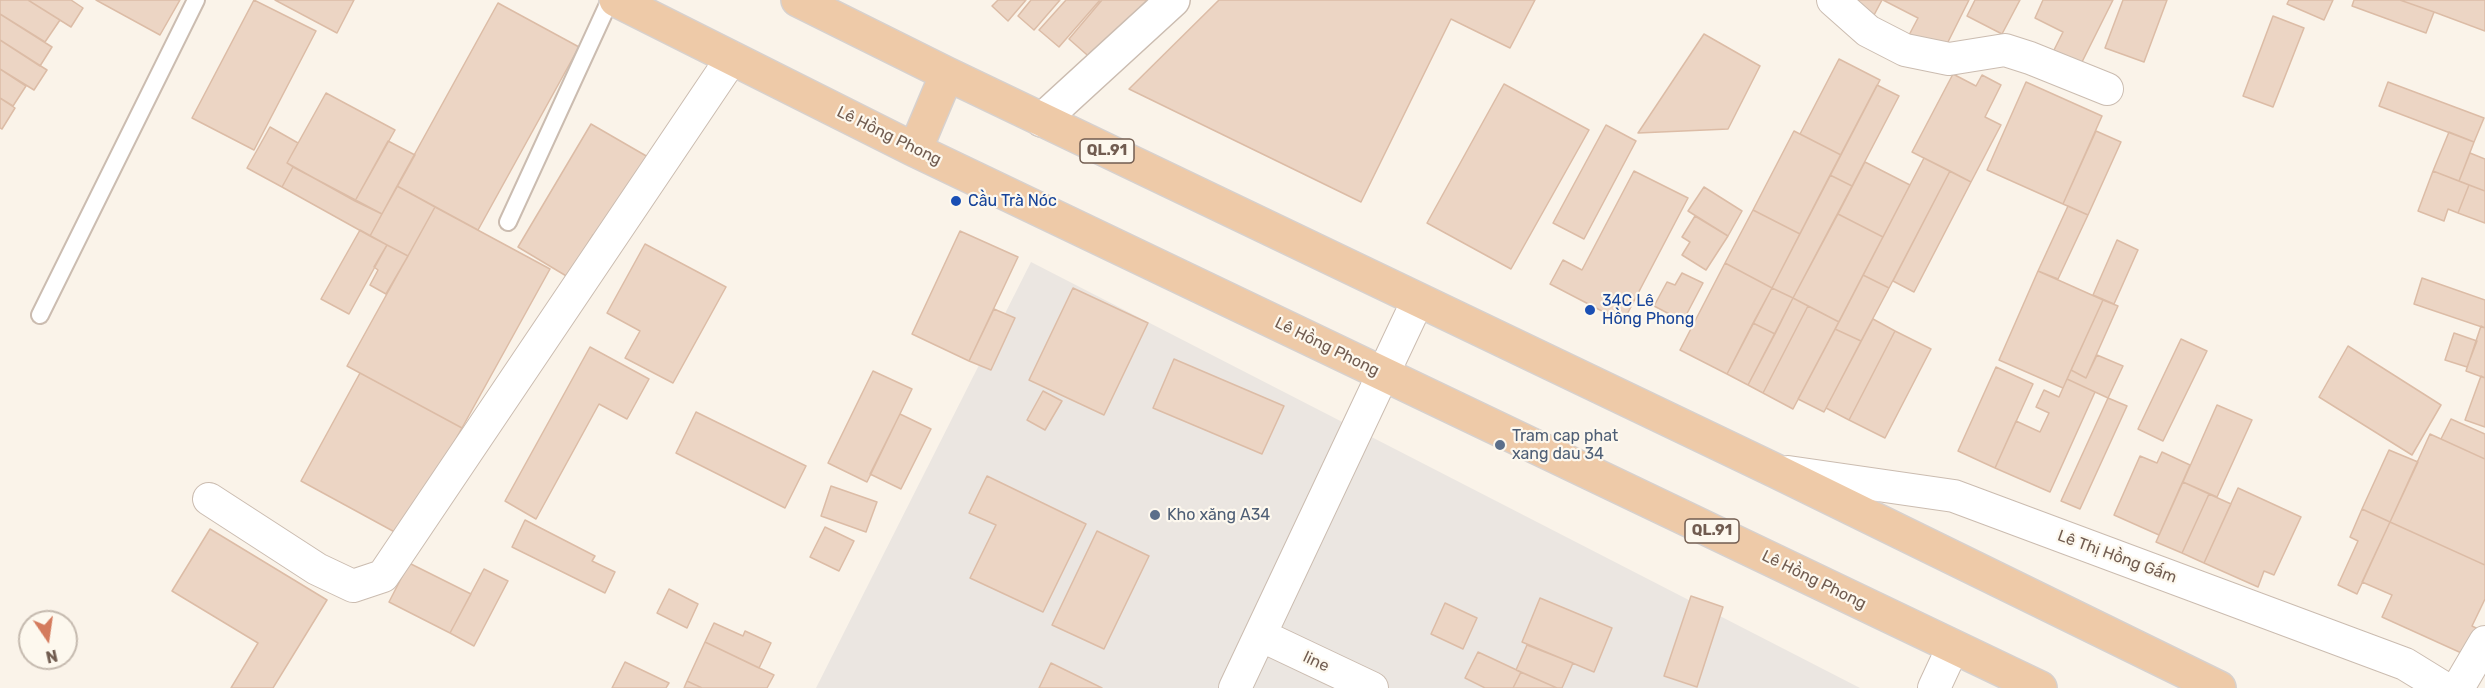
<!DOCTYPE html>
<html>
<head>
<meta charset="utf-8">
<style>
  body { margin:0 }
  #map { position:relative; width:2485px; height:688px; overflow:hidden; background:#faf3e9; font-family:Rubik,sans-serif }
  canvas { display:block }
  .north { position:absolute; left:18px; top:610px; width:60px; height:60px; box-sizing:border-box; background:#fdf8ee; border:2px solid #c5baaf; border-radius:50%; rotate:167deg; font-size:16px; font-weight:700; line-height:24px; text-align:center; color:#715c50 }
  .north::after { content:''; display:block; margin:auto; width:21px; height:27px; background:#d47b5d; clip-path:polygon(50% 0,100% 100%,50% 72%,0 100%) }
</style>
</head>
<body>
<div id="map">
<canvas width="2485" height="688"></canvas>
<div class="north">N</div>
</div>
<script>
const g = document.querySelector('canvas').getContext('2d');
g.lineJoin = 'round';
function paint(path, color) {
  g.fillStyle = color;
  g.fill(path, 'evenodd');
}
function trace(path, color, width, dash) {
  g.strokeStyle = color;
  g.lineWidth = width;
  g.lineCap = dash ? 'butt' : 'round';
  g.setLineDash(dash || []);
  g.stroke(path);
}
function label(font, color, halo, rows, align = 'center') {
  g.font = font + ' Rubik,sans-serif';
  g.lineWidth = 4.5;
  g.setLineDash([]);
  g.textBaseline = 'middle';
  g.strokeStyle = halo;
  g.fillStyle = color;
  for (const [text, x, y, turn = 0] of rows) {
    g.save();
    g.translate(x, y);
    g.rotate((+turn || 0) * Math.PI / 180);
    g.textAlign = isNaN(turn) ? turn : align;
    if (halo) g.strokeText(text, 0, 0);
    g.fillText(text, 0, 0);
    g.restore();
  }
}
const industrial = new Path2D(`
  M 1031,262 L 1860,688 L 816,688 Z`);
const building = new Path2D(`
  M 0,0 L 28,0 L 60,20 L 45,42 L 0,14 Z
  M 28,0 L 71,0 L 83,8 L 71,27 Z
  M 96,0 L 180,0 L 160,35 Z
  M 254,0 L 316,31 L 254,150 L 192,118 Z
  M 275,0 L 354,0 L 337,33 Z
  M 998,0 L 1026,0 L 1008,21 L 992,6 Z
  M 1031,0 L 1060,0 L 1034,30 L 1018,16 Z
  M 1066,0 L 1100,0 L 1059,47 L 1039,30 Z
  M 1102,0 L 1147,0 L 1094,61 L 1069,39 Z
  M 1219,0 L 1535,0 L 1510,48 L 1451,19 L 1361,202 L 1129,89 Z
  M 1842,0 L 1882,0 L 1873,17 Z
  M 1883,0 L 1969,0 L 1942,54 L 1908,37 L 1918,18 Z
  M 1975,0 L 2020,0 L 2002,34 L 1967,16 Z
  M 2043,0 L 2113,0 L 2080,66 L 2053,52 L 2063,32 L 2035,18 Z
  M 2123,0 L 2167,0 L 2144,62 L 2105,48 Z
  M 2289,0 L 2333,0 L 2324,20 L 2287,4 Z
  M 2354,0 L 2400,0 L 2434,12 L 2426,33 L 2352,6 Z
  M 2400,0 L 2485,0 L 2485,31 L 2434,12 Z
  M 498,3 L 579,47 L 478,230 L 397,186 Z
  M 0,14 L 52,47 L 40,66 L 0,40 Z
  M 2273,16 L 2304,28 L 2273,107 L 2243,96 Z
  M 1704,34 L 1760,66 L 1728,129 L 1638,133 Z
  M 0,40 L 47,70 L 34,90 L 0,69 Z
  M 1839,59 L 1880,80 L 1841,155 L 1800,134 Z
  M 0,69 L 26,86 L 13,106 L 0,98 Z
  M 1953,74 L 1976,86 L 1982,75 L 2001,85 L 1985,117 L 2001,125 L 1971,182 L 1912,152 Z
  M 2026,82 L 2102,116 L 2063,204 L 1987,170 Z
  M 2388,82 L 2484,118 L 2474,142 L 2379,106 Z
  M 1504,84 L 1589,130 L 1511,269 L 1427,223 Z
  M 1877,85 L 1899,96 L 1852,186 L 1830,175 Z
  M 326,93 L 395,130 L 355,201 L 287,163 Z
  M 0,98 L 15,108 L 2,129 L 0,128 Z
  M 591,124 L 648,157 L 600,239 L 593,235 L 568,277 L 518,247 Z
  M 1606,125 L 1636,141 L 1584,239 L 1553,223 Z
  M 270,127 L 298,143 L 287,163 L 293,167 L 282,187 L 247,168 Z
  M 1794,131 L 1841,155 L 1800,234 L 1753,210 Z
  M 2096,131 L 2121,142 L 2088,215 L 2063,204 Z
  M 2449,132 L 2474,142 L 2459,181 L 2433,171 Z
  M 388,141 L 415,155 L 382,214 L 355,201 Z
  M 2470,153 L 2485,159 L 2485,191 L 2459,181 Z
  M 1924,158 L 1950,171 L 1889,288 L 1863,275 Z
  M 1865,162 L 1910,185 L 1883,237 L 1838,214 Z
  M 293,167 L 382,214 L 370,236 L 282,187 Z
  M 1634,171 L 1688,198 L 1623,322 L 1550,284 L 1563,260 L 1582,270 Z
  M 1950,171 L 1971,182 L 1914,292 L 1893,281 Z
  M 2433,171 L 2469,185 L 2458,213 L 2448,209 L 2444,221 L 2418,211 Z
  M 1830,175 L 1852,186 L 1793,298 L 1772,288 Z
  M 2469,185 L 2485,191 L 2485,223 L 2458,213 Z
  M 397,186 L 435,207 L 408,256 L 370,236 Z
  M 1704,187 L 1742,211 L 1728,236 L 1688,211 Z
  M 2068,206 L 2088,215 L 2058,279 L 2038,271 Z
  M 435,207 L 550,269 L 462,428 L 347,366 Z
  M 1753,210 L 1800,234 L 1772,288 L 1725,263 Z
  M 1838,214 L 1883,237 L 1839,322 L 1793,298 Z
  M 1695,216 L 1728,236 L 1706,270 L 1682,255 L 1690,242 L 1682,237 Z
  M 360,230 L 387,245 L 349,314 L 321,299 Z
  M 960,231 L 1018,257 L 969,361 L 912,334 Z
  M 2117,240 L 2138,250 L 2114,304 L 2093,295 Z
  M 645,244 L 726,287 L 673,383 L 625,358 L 640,331 L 607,313 Z
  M 387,245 L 408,256 L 386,294 L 370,285 L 378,270 L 374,267 Z
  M 1725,263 L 1772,288 L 1727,374 L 1680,350 Z
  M 2038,271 L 2103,300 L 2063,388 L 1999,360 Z
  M 1682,273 L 1703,283 L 1683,321 L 1654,306 L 1667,282 L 1675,285 Z
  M 1863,275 L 1889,288 L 1861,341 L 1835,329 Z
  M 2422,278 L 2485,300 L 2485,328 L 2414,304 Z
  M 1073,288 L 1148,323 L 1104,415 L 1029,380 Z
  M 1772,288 L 1793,298 L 1775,334 L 1753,323 Z
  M 1793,298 L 1808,306 L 1763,393 L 1748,385 Z
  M 2103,300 L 2118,306 L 2086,378 L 2071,370 Z
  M 1808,306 L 1839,322 L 1793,409 L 1763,393 Z
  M 994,309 L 1015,318 L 991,370 L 969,361 Z
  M 1873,319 L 1895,331 L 1849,420 L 1826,408 Z
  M 1753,323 L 1775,334 L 1748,385 L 1727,374 Z
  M 2481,326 L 2485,328 L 2485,378 L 2466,371 Z
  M 1835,329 L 1861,341 L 1824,412 L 1798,399 Z
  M 1895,331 L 1931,349 L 1885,438 L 1849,420 Z
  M 2454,333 L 2477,341 L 2467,367 L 2445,360 Z
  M 2181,339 L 2207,351 L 2163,441 L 2138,429 Z
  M 2348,346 L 2441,405 L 2412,455 L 2319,397 Z
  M 590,347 L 649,379 L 627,419 L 599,404 L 536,519 L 505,501 Z
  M 2097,355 L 2123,366 L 2108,398 L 2067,379 L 2071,370 L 2086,378 Z
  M 1174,359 L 1284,406 L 1262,454 L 1153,408 Z
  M 1996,367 L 2033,384 L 1995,468 L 1958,451 Z
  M 873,371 L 912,389 L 867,482 L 828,463 Z
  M 360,373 L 462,428 L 402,536 L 301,481 Z
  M 2481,376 L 2485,378 L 2485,427 L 2465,420 Z
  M 2067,379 L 2095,392 L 2050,492 L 1995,468 L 2016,421 L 2040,432 L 2049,413 L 2036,407 L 2044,390 L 2059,397 Z
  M 1043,391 L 1062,401 L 1045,430 L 1027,420 Z
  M 2108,398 L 2127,406 L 2080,509 L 2061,501 Z
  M 2217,405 L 2252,420 L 2217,497 L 2183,482 Z
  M 696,412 L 806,466 L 785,508 L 676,453 Z
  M 900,414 L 931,429 L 901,489 L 870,474 Z
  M 2451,419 L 2485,434 L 2485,459 L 2441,439 Z
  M 2430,434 L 2485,459 L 2485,565 L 2390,522 Z
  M 2389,450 L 2418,462 L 2390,522 L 2362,509 Z
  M 2162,452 L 2190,465 L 2159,535 L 2114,515 L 2140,456 L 2157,463 Z
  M 987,476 L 1086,524 L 1043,612 L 970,578 L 996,525 L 969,513 Z
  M 2183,482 L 2209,494 L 2182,553 L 2156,542 Z
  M 831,486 L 877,502 L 866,532 L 821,516 Z
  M 2238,488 L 2301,517 L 2274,575 L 2264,571 L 2258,587 L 2204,563 Z
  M 2209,494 L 2231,504 L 2204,563 L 2182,553 Z
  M 2362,509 L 2390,522 L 2357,594 L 2338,585 L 2358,541 L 2350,537 Z
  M 525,520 L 595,556 L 592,561 L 615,572 L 605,593 L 512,547 Z
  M 2390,522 L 2485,565 L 2485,599 L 2472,626 L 2480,630 L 2468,656 L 2382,617 L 2392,595 L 2362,582 Z
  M 825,527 L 854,541 L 839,571 L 810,557 Z
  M 210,529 L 327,600 L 273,688 L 231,688 L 258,643 L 172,591 Z
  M 1097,531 L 1149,556 L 1104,649 L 1052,625 Z
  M 409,563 L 471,594 L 450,633 L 389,602 Z
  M 484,569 L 508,581 L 474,646 L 450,633 Z
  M 669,589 L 698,604 L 687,628 L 657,613 Z
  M 1691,596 L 1723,607 L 1697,687 L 1664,676 Z
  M 1540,598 L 1612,628 L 1594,672 L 1522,642 Z
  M 1445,603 L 1477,618 L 1463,649 L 1431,634 Z
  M 714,623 L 743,636 L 745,631 L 771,643 L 759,668 L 705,642 Z
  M 705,642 L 774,675 L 767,688 L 702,688 L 687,681 Z
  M 1527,645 L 1573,663 L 1562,688 L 1557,688 L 1516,670 Z
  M 1478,652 L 1521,672 L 1513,688 L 1485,688 L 1465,678 Z
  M 625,662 L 669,683 L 666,688 L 612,688 Z
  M 1051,663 L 1102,688 L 1039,688 Z
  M 1521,672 L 1557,688 L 1513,688 Z
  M 687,681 L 702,688 L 684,688 Z`);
const service = new Path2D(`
  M 508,222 L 610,0
  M 40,315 L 196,0`);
const minor = new Path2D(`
  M 1833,0 L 1868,31 L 1905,50 L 1949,59 L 2005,50 L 2030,58 L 2107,89
  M 1788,472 L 1954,496 L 2405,664 L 2444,688
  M 209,499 L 317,569 L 353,586 L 383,576 L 732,58
  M 1260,635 L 1372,688
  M 1235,688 L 1418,300
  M 1934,688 L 1953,647
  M 2458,688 L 2485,642`);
const tertiary = new Path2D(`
  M 1042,120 L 1173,0`);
const trunk = new Path2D(`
  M 616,0 L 915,150 L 2040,688
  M 798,0 L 947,74 L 1776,471 L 2219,688
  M 915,150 L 947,74`);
const markers = [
  [956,201,6,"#1a4fb4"],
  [1590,310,6,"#1a4fb4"],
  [1500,445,6,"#5c6f8a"],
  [1155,515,6,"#5c6f8a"]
];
const shields = [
  [1107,151,54],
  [1712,531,54]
];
const shieldNames = [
  ["QL.91",1107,151],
  ["QL.91",1712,531]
];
const streetNames = [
  ["Lê Hồng Phong",889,136,26],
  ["Lê Hồng Phong",1327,347,26],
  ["Lê Thị Hồng Gấm",2117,557,20],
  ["Lê Hồng Phong",1814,580,26],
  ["line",1316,662,25]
];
const transitNames = [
  ["Cầu Trà Nóc",968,201],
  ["34C Lê",1602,301],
  ["Hồng Phong",1602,319]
];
const serviceNames = [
  ["Tram cap phat",1512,436],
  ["xang dau 34",1512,454],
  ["Kho xăng A34",1167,515]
];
paint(industrial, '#ebe6e1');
paint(building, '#ecd5c4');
trace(building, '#dcbca6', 1.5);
trace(service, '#cbbcb0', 20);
trace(minor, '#cbbcb0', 34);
trace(tertiary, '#cbbcb0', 36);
trace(trunk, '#d7d1ce', 36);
trace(service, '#fff', 16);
trace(minor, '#fff', 32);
trace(tertiary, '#fff', 33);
trace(trunk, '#eecaa8', 33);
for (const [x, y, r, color] of markers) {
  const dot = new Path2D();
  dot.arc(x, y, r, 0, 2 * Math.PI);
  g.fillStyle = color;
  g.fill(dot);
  trace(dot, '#fdf8ee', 2);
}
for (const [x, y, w] of shields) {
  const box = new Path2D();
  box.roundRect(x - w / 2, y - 12, w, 24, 4.5);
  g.fillStyle = '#fdf8ee';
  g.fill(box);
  trace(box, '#715c50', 1.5);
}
label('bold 15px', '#715c50', null, shieldNames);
label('16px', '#715c50', '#fdf8ee', streetNames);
label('16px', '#164399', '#fdf8ee', transitNames, 'left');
label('16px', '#4e5e75', '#fdf8ee', serviceNames, 'left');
</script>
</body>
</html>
